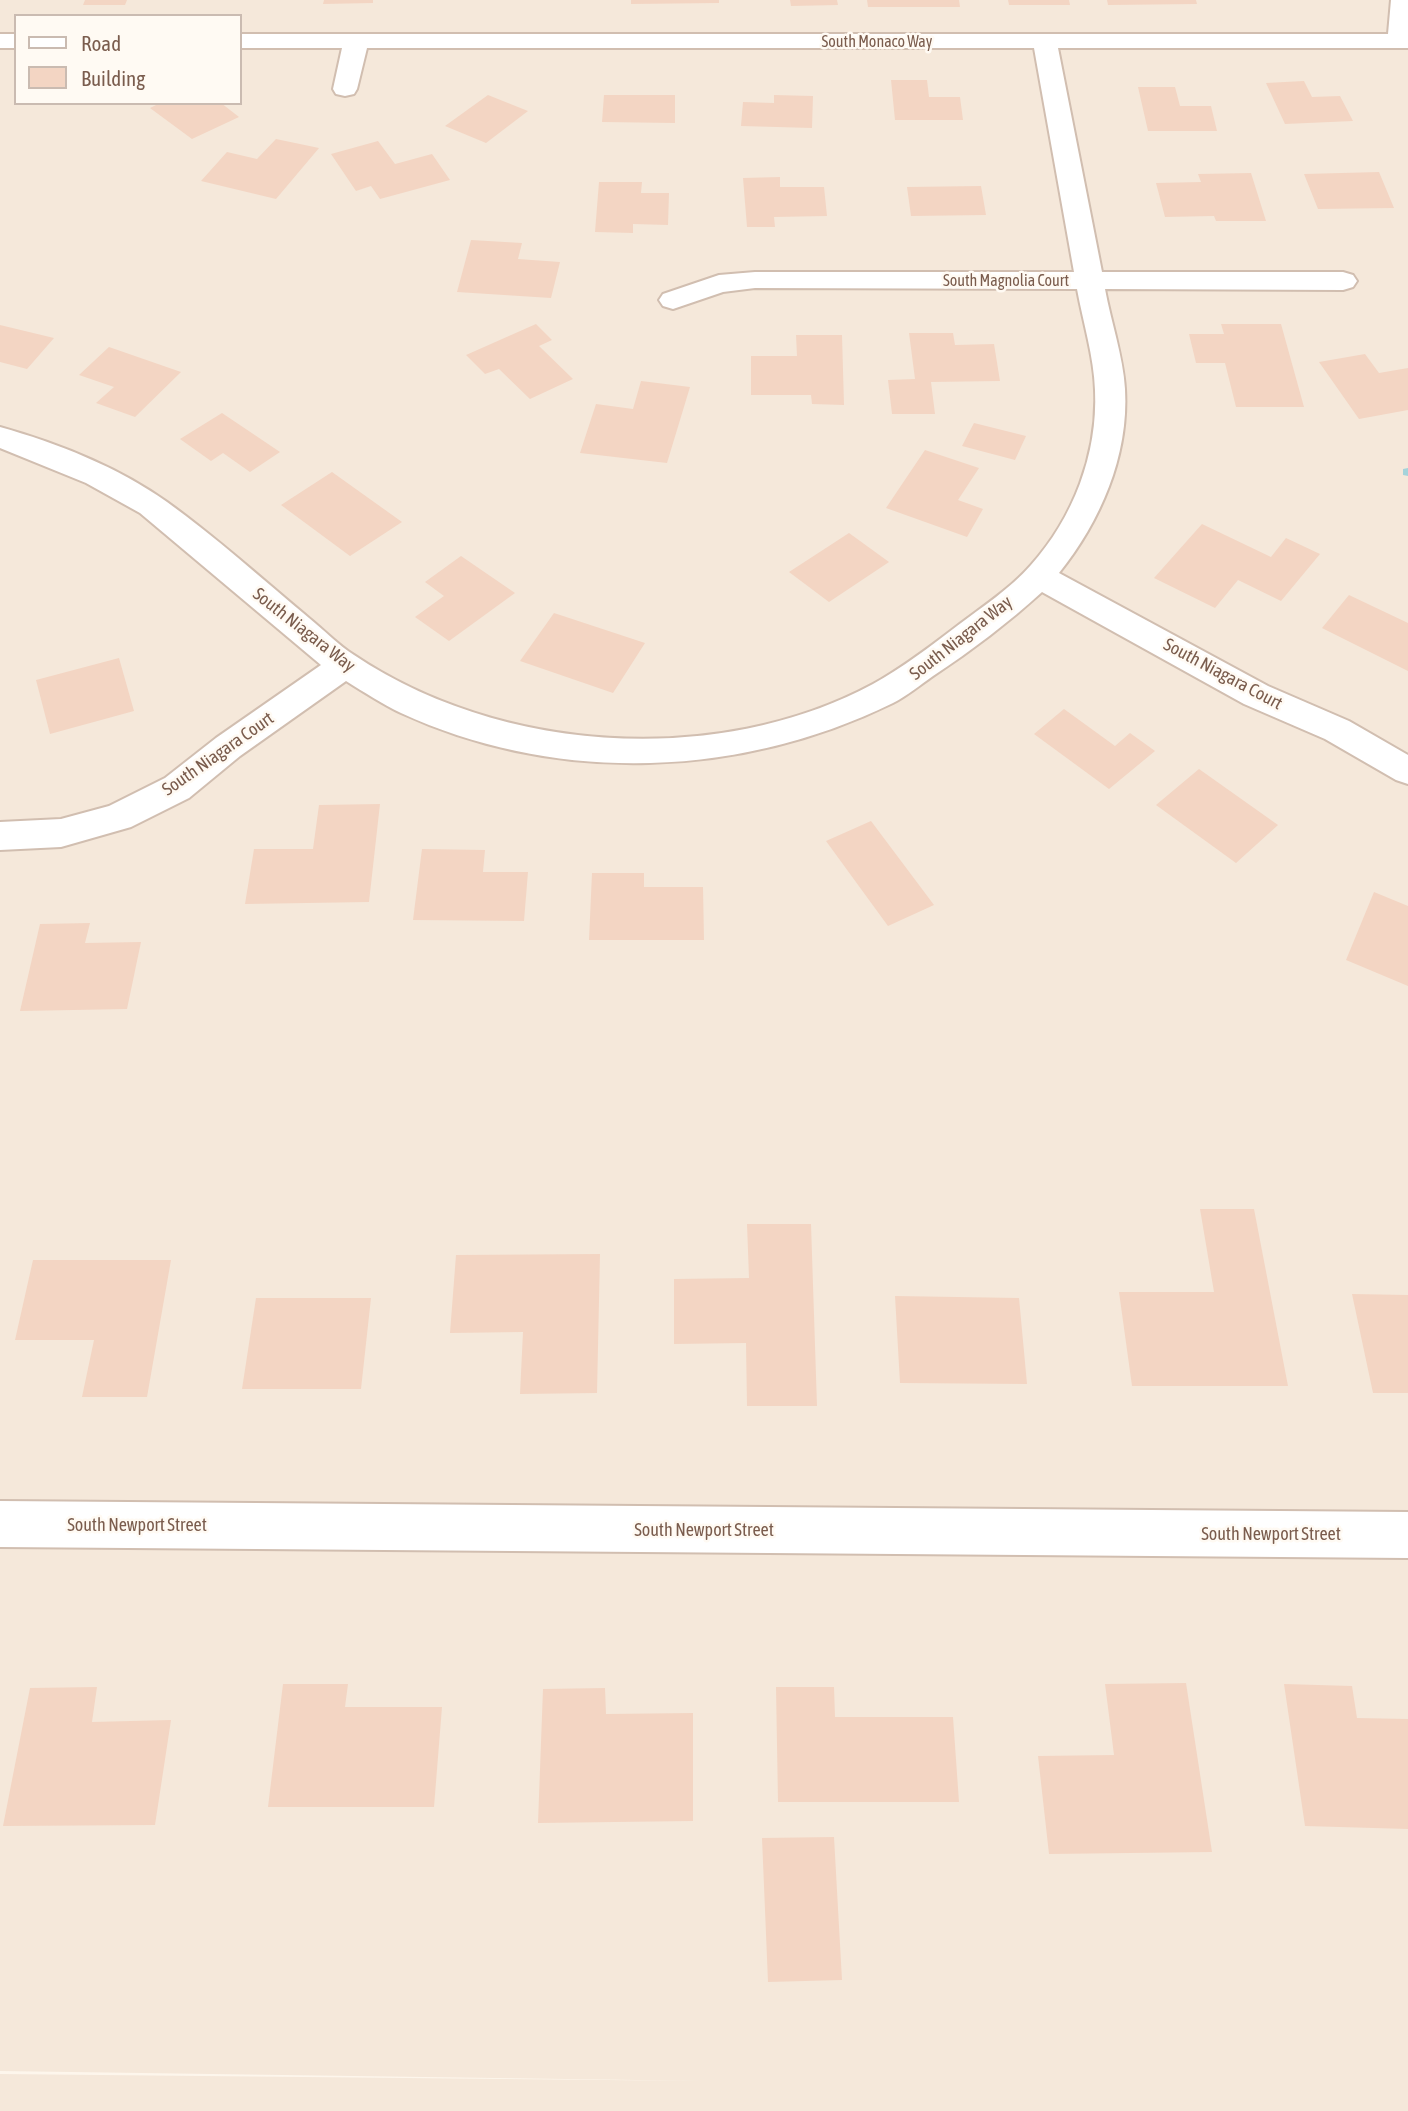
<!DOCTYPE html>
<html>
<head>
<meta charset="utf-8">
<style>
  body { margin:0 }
  #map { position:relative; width:1408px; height:2111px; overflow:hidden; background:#fdf6ec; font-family:"Asap Condensed",sans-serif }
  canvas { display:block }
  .legend { position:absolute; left:14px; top:14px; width:228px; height:91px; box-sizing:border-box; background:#fffaf3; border:2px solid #cabbb1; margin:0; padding:9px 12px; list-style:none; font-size:21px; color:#7a5c4d }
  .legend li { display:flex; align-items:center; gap:14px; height:35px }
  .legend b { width:35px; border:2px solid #cabbb1 }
</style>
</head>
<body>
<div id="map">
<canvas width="1408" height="2111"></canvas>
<ul class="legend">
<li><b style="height:9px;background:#fff"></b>Road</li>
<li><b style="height:19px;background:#f3d5c3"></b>Building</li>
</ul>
</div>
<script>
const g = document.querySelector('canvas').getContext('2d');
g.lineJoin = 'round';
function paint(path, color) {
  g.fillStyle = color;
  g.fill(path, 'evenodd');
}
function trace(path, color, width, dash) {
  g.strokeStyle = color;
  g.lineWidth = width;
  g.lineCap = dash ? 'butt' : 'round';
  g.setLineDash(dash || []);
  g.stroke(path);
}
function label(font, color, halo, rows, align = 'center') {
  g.font = font + ' "Asap Condensed",sans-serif';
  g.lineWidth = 5;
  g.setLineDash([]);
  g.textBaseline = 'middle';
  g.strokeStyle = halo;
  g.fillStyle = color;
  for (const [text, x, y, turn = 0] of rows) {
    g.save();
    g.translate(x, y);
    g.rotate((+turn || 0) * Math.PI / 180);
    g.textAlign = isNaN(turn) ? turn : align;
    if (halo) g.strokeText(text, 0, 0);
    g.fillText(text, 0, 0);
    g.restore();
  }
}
const residential = new Path2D(`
  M 0,0 L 1408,0 L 1408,2111 L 0,2111 L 0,2074 L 707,2081 L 0,2071 ZM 16,16 L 240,16 L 240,103 L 16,103 Z`);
const stream = new Path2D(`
  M 1408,468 L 1408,476 L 1403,475 L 1403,469 Z`);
const building = new Path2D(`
  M 85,0 L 127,0 L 125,5 L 83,5 Z
  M 324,0 L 373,0 L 373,3 L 323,4 Z
  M 631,0 L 719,0 L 719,3 L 631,4 Z
  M 790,0 L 837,0 L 838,5 L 791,6 Z
  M 867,0 L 959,0 L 960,7 L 868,7 Z
  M 1008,0 L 1069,0 L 1070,5 L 1009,5 Z
  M 1107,0 L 1196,0 L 1197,4 L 1108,5 Z
  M 891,80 L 927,80 L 929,97 L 960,97 L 963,120 L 895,120 Z
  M 1304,81 L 1312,97 L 1340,96 L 1353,121 L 1285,124 L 1266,83 Z
  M 1138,87 L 1175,87 L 1180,106 L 1211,106 L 1217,131 L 1148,131 Z
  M 488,95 L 528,111 L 486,143 L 445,126 Z
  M 604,95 L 675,95 L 675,123 L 602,122 Z
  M 774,95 L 813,96 L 812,128 L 741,126 L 743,102 L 774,103 Z
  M 160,103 L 221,103 L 239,117 L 192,139 L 150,108 Z
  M 276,139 L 319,148 L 276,199 L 201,181 L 227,152 L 257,159 Z
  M 378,141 L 395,164 L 432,154 L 450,180 L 380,199 L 371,186 L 356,191 L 331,154 Z
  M 1379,172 L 1394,208 L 1318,209 L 1304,174 Z
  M 1251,173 L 1266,221 L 1216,221 L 1214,216 L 1165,217 L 1156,183 L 1201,182 L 1198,174 Z
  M 780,177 L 780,187 L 824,187 L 827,216 L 774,217 L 775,227 L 747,227 L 743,178 Z
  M 599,182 L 642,182 L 641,193 L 669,193 L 668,225 L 633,224 L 633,233 L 595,232 Z
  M 981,186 L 986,215 L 911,216 L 907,187 Z
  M 471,240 L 522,243 L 518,259 L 560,262 L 551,298 L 457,292 Z
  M 536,324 L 552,340 L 539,346 L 573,379 L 530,399 L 499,369 L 485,374 L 466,355 Z
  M 1221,324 L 1281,324 L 1304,407 L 1236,407 L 1225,363 L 1196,363 L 1189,334 L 1224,334 Z
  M 0,325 L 54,338 L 27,369 L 0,362 Z
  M 909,333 L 953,333 L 955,345 L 994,344 L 1000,381 L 931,382 L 935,414 L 892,414 L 888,380 L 915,379 Z
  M 796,335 L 842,335 L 844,405 L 812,404 L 811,395 L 751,395 L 751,356 L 797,356 Z
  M 109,347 L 181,372 L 135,417 L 96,403 L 114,387 L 79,375 Z
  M 1365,354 L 1379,373 L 1408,368 L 1408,410 L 1359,419 L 1319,362 Z
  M 641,381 L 690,387 L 667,463 L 580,453 L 596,404 L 633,409 Z
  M 222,413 L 280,452 L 250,472 L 223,453 L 211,461 L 180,439 Z
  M 974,423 L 1026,436 L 1015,460 L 962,446 Z
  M 925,450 L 979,468 L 958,500 L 983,509 L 967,537 L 886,508 Z
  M 332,472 L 402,522 L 350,556 L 281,505 Z
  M 1202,524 L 1271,557 L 1286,538 L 1320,554 L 1281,601 L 1238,580 L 1215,608 L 1154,578 Z
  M 849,533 L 889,562 L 829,602 L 789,572 Z
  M 461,556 L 515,593 L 449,641 L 415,617 L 444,596 L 425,582 Z
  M 1349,595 L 1408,623 L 1408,671 L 1322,628 Z
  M 554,613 L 645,643 L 613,693 L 520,661 Z
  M 119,658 L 134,711 L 50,734 L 36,680 Z
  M 1064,709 L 1115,746 L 1130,733 L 1155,751 L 1109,789 L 1034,734 Z
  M 1199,769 L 1278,825 L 1236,863 L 1156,805 Z
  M 380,804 L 369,902 L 245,904 L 254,849 L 313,849 L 319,805 Z
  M 871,821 L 934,905 L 888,926 L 826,841 Z
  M 422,849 L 485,850 L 483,872 L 528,872 L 524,921 L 413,920 Z
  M 592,873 L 644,873 L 644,887 L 703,887 L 704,940 L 589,940 Z
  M 1374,892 L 1408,906 L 1408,986 L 1346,960 Z
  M 90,923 L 85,943 L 141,942 L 127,1009 L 20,1011 L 40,924 Z
  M 1200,1209 L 1254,1209 L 1288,1386 L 1132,1386 L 1119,1292 L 1214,1292 Z
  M 747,1224 L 811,1224 L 817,1406 L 747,1406 L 746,1343 L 674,1344 L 674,1279 L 749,1278 Z
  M 600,1254 L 597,1393 L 520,1394 L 523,1332 L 450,1333 L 456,1255 Z
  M 33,1260 L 171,1260 L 147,1397 L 82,1397 L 94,1340 L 15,1340 Z
  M 1352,1294 L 1408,1295 L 1408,1393 L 1373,1393 Z
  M 895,1296 L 1019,1298 L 1027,1384 L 900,1383 Z
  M 256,1298 L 371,1298 L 361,1389 L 242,1389 Z
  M 1186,1683 L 1212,1852 L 1049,1854 L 1038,1756 L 1114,1755 L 1105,1684 Z
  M 283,1684 L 348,1684 L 345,1707 L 442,1707 L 434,1807 L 268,1807 Z
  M 1284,1684 L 1352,1686 L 1357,1718 L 1408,1719 L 1408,1829 L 1305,1826 Z
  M 97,1687 L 92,1722 L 171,1720 L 155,1825 L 3,1826 L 30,1688 Z
  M 776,1687 L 834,1687 L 835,1717 L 953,1717 L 959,1802 L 778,1802 Z
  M 605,1688 L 606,1714 L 693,1713 L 693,1821 L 538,1823 L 543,1689 Z
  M 834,1837 L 842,1980 L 768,1982 L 762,1838 Z`);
const street = new Path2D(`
  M 1391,0 L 1408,0 L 1408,48 L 1058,48 L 1102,272 L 1343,272 L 1353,275 L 1357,281 L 1353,287 L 1343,290 L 1105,289 C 1111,322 1123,356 1125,389 C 1129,456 1100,522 1059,573 L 1268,686 L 1349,721 L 1408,755 L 1408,784 L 1396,780 L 1325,739 L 1244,704 L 1042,592 C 1008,623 971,651 933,676 C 920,685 907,696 893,703 C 740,778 558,785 401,713 C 382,704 364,692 346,681 L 240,756 L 189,798 L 131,827 L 61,847 L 0,850 L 0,822 L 61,819 L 109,806 L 165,778 L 216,738 L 321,665 L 140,513 L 86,483 L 0,448 L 0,427 C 57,443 118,467 167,502 C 216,537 262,579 309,618 C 324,630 338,645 354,655 C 499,753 717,768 873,684 C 902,668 931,646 957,626 C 982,607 1010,589 1031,565 C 1073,518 1098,454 1095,390 C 1094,357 1083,322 1077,289 L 755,288 L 723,292 L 673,309 L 663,306 L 659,300 L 663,294 L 719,275 L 755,272 L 1074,272 L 1034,48 L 367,48 L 357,89 L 354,94 L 345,96 L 336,94 L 333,89 L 342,48 L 240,48 L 240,34 L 1388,34 Z
  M 0,34 L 16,34 L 16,48 L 0,48 Z
  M 0,1501 L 1408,1512 L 1408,1558 L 0,1547 Z`);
const farStreetnames = [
  ["South Monaco Way",877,42],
  ["South Magnolia Court",1006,281]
];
const streetNames = [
  ["South Niagara Way",304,630,38],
  ["South Niagara Way",961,638,-38],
  ["South Niagara Court",1223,674,28],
  ["South Niagara Court",218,754,-35],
  ["South Newport Street",137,1525],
  ["South Newport Street",704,1530],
  ["South Newport Street",1271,1534]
];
paint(residential, '#f5e8da');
paint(stream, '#a5d3da');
paint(building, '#f3d5c3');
trace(street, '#d1beb0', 4);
paint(street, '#fff');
label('16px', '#7a5c4d', '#fffaf3', farStreetnames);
label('18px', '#7a5c4d', '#fffaf3', streetNames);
</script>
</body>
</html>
